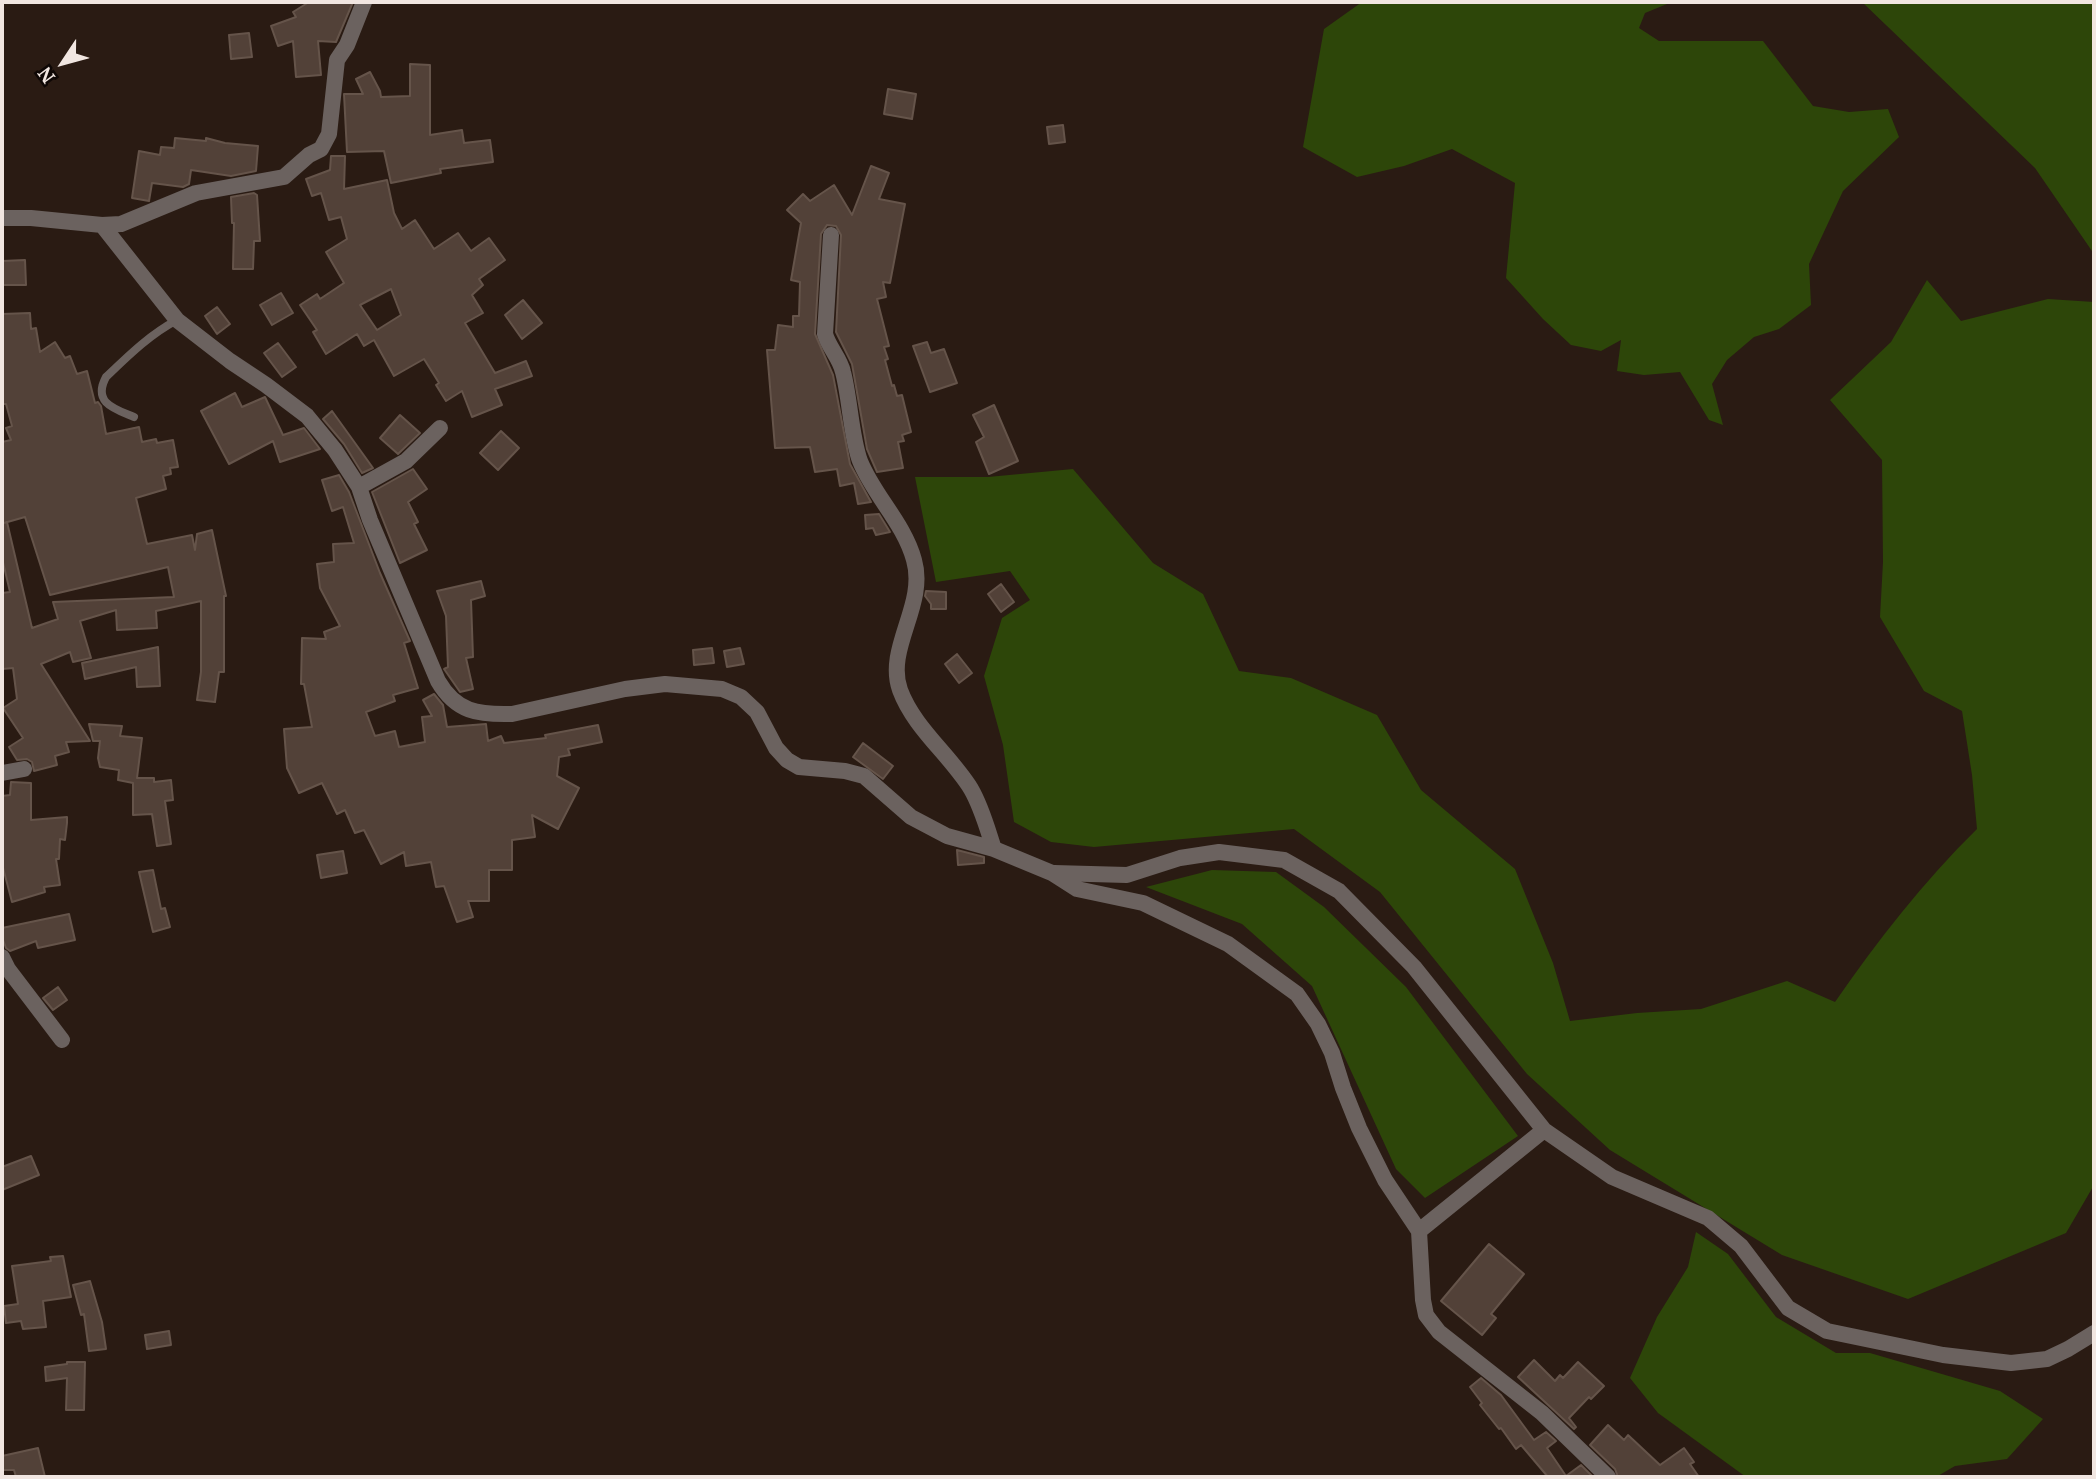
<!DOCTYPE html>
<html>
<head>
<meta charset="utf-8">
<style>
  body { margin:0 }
  #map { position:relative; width:2096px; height:1479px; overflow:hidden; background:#2a1b13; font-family:"PT Serif",serif }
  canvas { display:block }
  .frame { position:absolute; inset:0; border:4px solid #f1e6e1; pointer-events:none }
  .north { position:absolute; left:28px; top:28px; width:70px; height:70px; -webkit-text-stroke:5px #0e0705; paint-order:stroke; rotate:234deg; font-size:19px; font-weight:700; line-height:28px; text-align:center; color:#f1e6e1 }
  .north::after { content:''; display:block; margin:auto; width:24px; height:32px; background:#f1e6e1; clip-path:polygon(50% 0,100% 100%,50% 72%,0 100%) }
</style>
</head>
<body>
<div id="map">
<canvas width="2096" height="1479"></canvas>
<div class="frame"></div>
<div class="north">N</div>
</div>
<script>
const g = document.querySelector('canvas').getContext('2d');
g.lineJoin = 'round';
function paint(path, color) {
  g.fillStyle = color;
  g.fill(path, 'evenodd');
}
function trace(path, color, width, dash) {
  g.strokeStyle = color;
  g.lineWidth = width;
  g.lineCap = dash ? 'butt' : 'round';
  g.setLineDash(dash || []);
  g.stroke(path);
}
const green = new Path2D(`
  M 1362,2 L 1672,2 L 1645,13 L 1639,28 L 1659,41 L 1763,41 L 1813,106 L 1849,112 L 1888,109 L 1899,137 L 1843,191 L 1809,264 L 1811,305 L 1779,329 L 1754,337 L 1727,360 L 1712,384 L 1723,425 L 1709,420 L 1680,372 L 1644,375 L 1617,371 L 1621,340 L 1601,351 L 1571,345 L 1543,319 L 1506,278 L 1515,183 L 1452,149 L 1404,166 L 1357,177 L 1303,147 L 1324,29 Z
  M 1862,2 L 2094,2 L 2094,254 L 2035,168 Z
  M 1927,280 L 1961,321 L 2048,299 L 2094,302 L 2094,1185 L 2066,1233 L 1908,1299 L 1782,1255 L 1610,1150 L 1527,1074 L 1380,892 L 1294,829 L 1094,847 L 1051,842 L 1014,822 L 1003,745 L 984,676 L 1002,618 L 1030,600 L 1010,571 L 936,582 L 915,477 L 988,477 L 1073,469 L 1153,563 L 1203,594 L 1239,671 L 1291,678 L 1377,715 L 1421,790 L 1515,869 L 1553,963 L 1570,1021 L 1637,1013 L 1701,1009 L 1787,981 L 1835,1002 C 1878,940 1923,882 1977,829 L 1972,775 L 1962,711 L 1924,691 L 1880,617 L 1883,562 L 1882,460 L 1830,400 L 1891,342 Z
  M 1212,870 L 1276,872 L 1324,907 L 1406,987 L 1518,1136 L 1425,1198 L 1396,1169 L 1312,986 L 1242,924 L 1146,887 Z
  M 1696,1232 L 1728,1254 L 1776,1317 L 1836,1353 L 1870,1353 L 2000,1391 L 2043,1419 L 2007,1459 L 1955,1466 L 1936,1477 L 1746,1477 L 1658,1413 L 1630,1378 L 1657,1317 L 1688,1267 Z`);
const building = new Path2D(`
  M 309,2 L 353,2 L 336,42 L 318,41 L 321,75 L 296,77 L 293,41 L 278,46 L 271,26 L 296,17 L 293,12 Z
  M 249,33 L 252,57 L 231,59 L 229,35 Z
  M 410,64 L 430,65 L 430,135 L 462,130 L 464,143 L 490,140 L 493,162 L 440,169 L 441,173 L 391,183 L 384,151 L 347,152 L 344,94 L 363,94 L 356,79 L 370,72 L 380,91 L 381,97 L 410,96 Z
  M 888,89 L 916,94 L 912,119 L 884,114 Z
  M 1063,125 L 1065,142 L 1049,144 L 1047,127 Z
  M 175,138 L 206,141 L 206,138 L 225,143 L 258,146 L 256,171 L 231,176 L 191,170 L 189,184 L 183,187 L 152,183 L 149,201 L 132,198 L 139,151 L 160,155 L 161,147 L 174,148 Z
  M 331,156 L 345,156 L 344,189 L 387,180 L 394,213 L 402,229 L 415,220 L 434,249 L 458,233 L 471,251 L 489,238 L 505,260 L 479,279 L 483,285 L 472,295 L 483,313 L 465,323 L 495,373 L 526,361 L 532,376 L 495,389 L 502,405 L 472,417 L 462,391 L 446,401 L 436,385 L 439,383 L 424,359 L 394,376 L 374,340 L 364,346 L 357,334 L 326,354 L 313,332 L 317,330 L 300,305 L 317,294 L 320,299 L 344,283 L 326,252 L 347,239 L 341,217 L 329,220 L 321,193 L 312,196 L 306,179 L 330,170 ZM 391,289 L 401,315 L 377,330 L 360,305 Z
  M 871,166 L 889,173 L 879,199 L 905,204 L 890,283 L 883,282 L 886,297 L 877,299 L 889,346 L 884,347 L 888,359 L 885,360 L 892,386 L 894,385 L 897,396 L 902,395 L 911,432 L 902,435 L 904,441 L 898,442 L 903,468 L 877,472 L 867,449 L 852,364 L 836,332 L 841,235 L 836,226 L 827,225 L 821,234 L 815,334 L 833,375 L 850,464 L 871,502 L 858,504 L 854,483 L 840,486 L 837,469 L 815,472 L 810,447 L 775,448 L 767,350 L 775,350 L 778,325 L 793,327 L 793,316 L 799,316 L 800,282 L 791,280 L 801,223 L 787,210 L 803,194 L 810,201 L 834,185 L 852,215 Z
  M 254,193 L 257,195 L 260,241 L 254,241 L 253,269 L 233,269 L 234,223 L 232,223 L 231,197 Z
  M 25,260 L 26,285 L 2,285 L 2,261 Z
  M 281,293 L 293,313 L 272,325 L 260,305 Z
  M 523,300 L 542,323 L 522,339 L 505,315 Z
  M 217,307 L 230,324 L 217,334 L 205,316 Z
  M 30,313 L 31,329 L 36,328 L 40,352 L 55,342 L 65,358 L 70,356 L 77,374 L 87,371 L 95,403 L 98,402 L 101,406 L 106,434 L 139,427 L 142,442 L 156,439 L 157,443 L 173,440 L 178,467 L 170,468 L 171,474 L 163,476 L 166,489 L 136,498 L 147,544 L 192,535 L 195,550 L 197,534 L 212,530 L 226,596 L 224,596 L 224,672 L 219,672 L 215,702 L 197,700 L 201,672 L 201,601 L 156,611 L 157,628 L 117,630 L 116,610 L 80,621 L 91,658 L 73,662 L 70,652 L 41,664 L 90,741 L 66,742 L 69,752 L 55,756 L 57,765 L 34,771 L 32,762 L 27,759 L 17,760 L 9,747 L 23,738 L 3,708 L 17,699 L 13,668 L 2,669 L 2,593 L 10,592 L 2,558 L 2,442 L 11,440 L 6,428 L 12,426 L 6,404 L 2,404 L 2,314 ZM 25,517 L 50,595 L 168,567 L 174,597 L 53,602 L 58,619 L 32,628 L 7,522 L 4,523 Z
  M 927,342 L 931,353 L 944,349 L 957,383 L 930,392 L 913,346 Z
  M 278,343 L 296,367 L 282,377 L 264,353 Z
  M 235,393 L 242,407 L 265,397 L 283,435 L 304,428 L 320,449 L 280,462 L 273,441 L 229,464 L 201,411 Z
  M 994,405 L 1018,461 L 989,474 L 976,442 L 984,437 L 973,415 Z
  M 332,411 L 373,468 L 362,473 L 344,444 L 323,419 Z
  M 400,415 L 420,433 L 398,454 L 380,438 Z
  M 501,431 L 519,448 L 498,470 L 480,453 Z
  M 413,469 L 427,489 L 408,502 L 418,522 L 414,524 L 427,550 L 400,563 L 372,492 Z
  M 339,475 L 349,492 L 380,573 L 410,641 L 404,643 L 418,688 L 393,695 L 395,701 L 366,712 L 375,736 L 395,731 L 399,747 L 425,742 L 422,717 L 432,716 L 423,700 L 434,694 L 443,705 L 447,727 L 486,724 L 488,741 L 501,736 L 504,743 L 546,738 L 545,735 L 598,725 L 602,742 L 568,749 L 570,755 L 559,757 L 557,776 L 579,788 L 558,829 L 532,815 L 535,837 L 512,840 L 512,870 L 489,870 L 489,901 L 468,901 L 473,917 L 457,922 L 444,886 L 436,887 L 431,862 L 406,866 L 404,852 L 381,864 L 364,830 L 355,833 L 345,810 L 337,814 L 322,783 L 299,793 L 287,768 L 284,729 L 312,727 L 304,684 L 301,684 L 302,638 L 326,639 L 324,632 L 340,626 L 320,588 L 317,564 L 334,562 L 333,544 L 354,543 L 343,507 L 332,511 L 322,480 Z
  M 879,514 L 887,527 L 890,532 L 876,535 L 873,528 L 866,529 L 865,515 Z
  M 481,581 L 485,596 L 471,600 L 473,657 L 466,658 L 473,689 L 460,692 L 444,669 L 448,667 L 446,616 L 437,591 Z
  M 1001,584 L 1014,602 L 1001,612 L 988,594 Z
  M 926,591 L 946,592 L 946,609 L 931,609 L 931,604 L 925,596 Z
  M 158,647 L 160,686 L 137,687 L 136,667 L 85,679 L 82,663 Z
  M 712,648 L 714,663 L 694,665 L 693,650 Z
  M 740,648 L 744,664 L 727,667 L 724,651 Z
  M 957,654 L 972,673 L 959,683 L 945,664 Z
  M 89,724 L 122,726 L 120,736 L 142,738 L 137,778 L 154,778 L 154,782 L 171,780 L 173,800 L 165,801 L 171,844 L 157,846 L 152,814 L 133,815 L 133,783 L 118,780 L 119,770 L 100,767 L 98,758 L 100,741 L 93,741 Z
  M 863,743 L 893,766 L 883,779 L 853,757 Z
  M 11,782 L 31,783 L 31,820 L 67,817 L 67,823 L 65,840 L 60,839 L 59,859 L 56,859 L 60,885 L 44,887 L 45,892 L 12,902 L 2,864 L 2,796 L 10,795 Z
  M 957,850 L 984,857 L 984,863 L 958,865 Z
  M 343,851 L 347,873 L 321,878 L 317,855 Z
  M 153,870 L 161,909 L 165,908 L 170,927 L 153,932 L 139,872 Z
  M 69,914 L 75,940 L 38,948 L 36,941 L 10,951 L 6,948 L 2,937 L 2,928 Z
  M 58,987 L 67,1000 L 53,1010 L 43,998 Z
  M 31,1156 L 39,1175 L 2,1190 L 2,1167 Z
  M 1489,1244 L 1524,1274 L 1491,1314 L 1496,1318 L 1482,1335 L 1441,1301 Z
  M 63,1256 L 71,1297 L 43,1301 L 46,1327 L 23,1329 L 21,1321 L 6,1323 L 4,1306 L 18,1304 L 12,1266 L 51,1261 L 50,1257 Z
  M 90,1281 L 102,1322 L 106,1349 L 89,1351 L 84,1314 L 81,1315 L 73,1285 Z
  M 169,1331 L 171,1345 L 147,1349 L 145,1335 Z
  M 1534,1360 L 1555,1381 L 1560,1375 L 1563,1378 L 1578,1362 L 1604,1386 L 1591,1399 L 1589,1397 L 1569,1418 L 1576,1427 L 1574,1429 L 1518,1377 Z
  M 67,1362 L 85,1362 L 84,1410 L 66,1410 L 67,1378 L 46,1381 L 45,1367 L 67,1364 Z
  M 1481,1378 L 1501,1395 L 1534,1440 L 1546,1432 L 1556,1441 L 1547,1448 L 1566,1476 L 1581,1465 L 1593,1477 L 1548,1477 L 1521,1445 L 1516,1449 L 1501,1428 L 1499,1429 L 1480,1405 L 1482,1403 L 1470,1387 Z
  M 1608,1425 L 1624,1440 L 1628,1435 L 1660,1465 L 1684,1448 L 1694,1462 L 1690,1464 L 1699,1477 L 1618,1477 L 1615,1469 L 1590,1445 Z
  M 38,1448 L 45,1477 L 16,1477 L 14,1470 L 2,1470 L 2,1456 Z`);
const lane = new Path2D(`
  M 134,417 C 115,409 92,403 106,377 C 128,356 149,335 177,320`);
const street = new Path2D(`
  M 2,218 L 31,218 L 102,225 L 177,320 L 230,361 L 266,385 L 307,416 L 335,450 L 359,487 L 370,520 L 438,681 C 456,712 478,715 512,714 L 625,689 L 665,684 L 722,689 L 741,697 L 757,712 L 776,748 L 787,760 L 799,767 L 845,771 L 864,776 L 911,817 L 947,836 L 994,849 L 1052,873 L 1077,889 L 1143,903 L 1228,944 L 1297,994 L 1318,1024 L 1332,1053 L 1343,1088 L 1359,1128 L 1385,1180 L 1419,1231 L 1423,1300 L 1426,1315 L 1439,1332 L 1542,1413 L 1608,1477
  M 102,225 L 121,224 L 196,193 L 284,177 L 309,155 L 321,149 L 329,134 L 337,60 L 347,45 L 364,2
  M 831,235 L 825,334 C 829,348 840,358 843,372 C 850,398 851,437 860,461 C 874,496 904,523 914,560 C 927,605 885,648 900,690 C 914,728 950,755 971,789 C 982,808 987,828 994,849
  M 359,487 L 406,461 L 440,428
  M 2,773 L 24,769
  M 1054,873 L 1127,875 L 1180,858 L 1219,852 L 1284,860 L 1339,891 L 1414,967 L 1544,1130 L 1612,1177 L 1708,1218 L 1741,1246 L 1788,1308 L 1827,1331 L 1943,1355 L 2011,1363 L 2047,1359 L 2068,1349 L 2094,1333
  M 2,957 L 8,969 L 62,1040
  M 1419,1231 L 1544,1130`);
paint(green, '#2d4609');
paint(building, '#524138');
trace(building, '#65544a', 2);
trace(lane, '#6b625f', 8);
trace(street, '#6b625f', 16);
</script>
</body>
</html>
